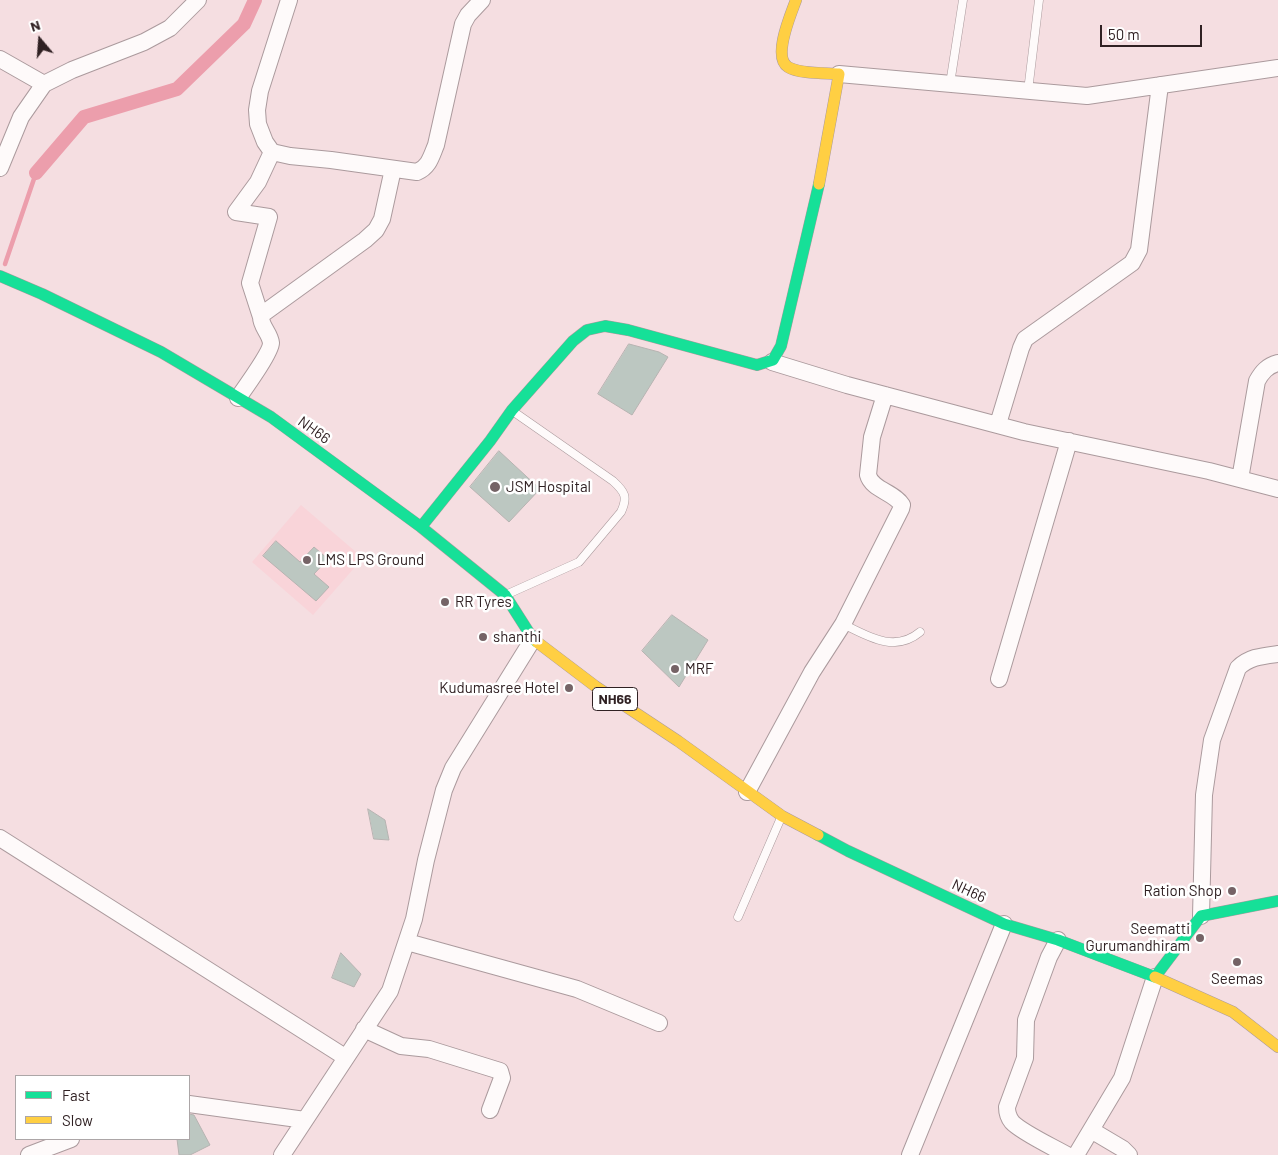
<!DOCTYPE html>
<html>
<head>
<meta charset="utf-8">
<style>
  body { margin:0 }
  #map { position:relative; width:1278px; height:1155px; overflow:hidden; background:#f5dee1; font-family:Barlow,sans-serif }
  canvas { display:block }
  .legend { position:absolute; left:15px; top:1075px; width:175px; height:65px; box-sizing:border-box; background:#fff; border:1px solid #aca6a7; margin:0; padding:6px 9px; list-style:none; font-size:15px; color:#302123 }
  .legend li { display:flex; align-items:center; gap:10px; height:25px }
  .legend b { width:25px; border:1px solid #aca6a7 }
  .north { position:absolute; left:15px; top:15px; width:50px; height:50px; -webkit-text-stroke:4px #fff; paint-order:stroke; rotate:342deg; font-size:14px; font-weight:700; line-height:20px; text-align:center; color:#302123 }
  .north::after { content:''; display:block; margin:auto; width:18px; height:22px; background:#302123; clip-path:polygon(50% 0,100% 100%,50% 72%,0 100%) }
  .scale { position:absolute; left:1100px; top:25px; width:102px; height:22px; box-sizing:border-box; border:2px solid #302123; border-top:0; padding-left:6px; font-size:15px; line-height:18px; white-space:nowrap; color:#302123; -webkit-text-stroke:4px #fff; paint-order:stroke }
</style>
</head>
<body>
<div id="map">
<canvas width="1278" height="1155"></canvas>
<ul class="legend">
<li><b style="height:6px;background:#16e098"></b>Fast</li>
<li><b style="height:6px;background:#ffcf43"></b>Slow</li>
</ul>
<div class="north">N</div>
<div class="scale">50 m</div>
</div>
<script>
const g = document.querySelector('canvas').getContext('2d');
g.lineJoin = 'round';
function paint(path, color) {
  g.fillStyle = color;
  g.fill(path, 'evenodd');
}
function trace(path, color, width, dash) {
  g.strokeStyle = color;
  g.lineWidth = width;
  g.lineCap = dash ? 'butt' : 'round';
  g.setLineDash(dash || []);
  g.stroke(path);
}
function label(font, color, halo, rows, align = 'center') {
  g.font = font + ' Barlow,sans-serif';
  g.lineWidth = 5;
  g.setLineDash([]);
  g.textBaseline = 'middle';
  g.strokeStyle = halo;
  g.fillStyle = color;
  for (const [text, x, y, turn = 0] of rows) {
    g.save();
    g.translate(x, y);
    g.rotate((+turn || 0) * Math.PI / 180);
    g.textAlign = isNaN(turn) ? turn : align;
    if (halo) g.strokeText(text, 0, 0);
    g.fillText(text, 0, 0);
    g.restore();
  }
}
const built = new Path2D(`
  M 301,505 L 363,558 L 313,615 L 252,562 Z`);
const stream = new Path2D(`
  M 5,264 L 36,173`);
const canal = new Path2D(`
  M 36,173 L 84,117 L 177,89 L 244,24 L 255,0`);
const building = new Path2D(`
  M 629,344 L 659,352 L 668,357 L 632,415 L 598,394 Z
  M 499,451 L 540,489 L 509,522 L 470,487 Z
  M 276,541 L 300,562 L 314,547 L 328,559 L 314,574 L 329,587 L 316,601 L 263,556 Z
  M 672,615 L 708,640 L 679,687 L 642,651 Z
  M 368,809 L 385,820 L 389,840 L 374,839 Z
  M 341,953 L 361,974 L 354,987 L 332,978 Z
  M 189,1114 L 194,1115 L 210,1145 L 190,1155 L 179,1155 L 177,1139 L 189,1139 Z`);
const lane = new Path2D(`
  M 950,84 L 963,0
  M 1028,91 L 1039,0
  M 510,593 L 579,562 L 621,512 C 628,497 625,492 613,481 L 514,412
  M 843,624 C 869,637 895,653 920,632
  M 738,917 L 780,820`);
const street = new Path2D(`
  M 289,0 L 260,91 L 257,110 L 258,124 L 265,142 L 272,152 L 290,156 L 331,160 L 417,172 C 429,167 431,157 436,145 L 463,24 L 468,15 L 482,0
  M 0,59 L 44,84
  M 839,74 L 1087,96 L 1278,68
  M 0,168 L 21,117 L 44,84 L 72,70 L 144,42 L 170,28 L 198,0
  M 261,317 L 250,283 L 269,217 L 236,212 L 258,182 L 272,152
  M 772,362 L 847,385 L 1024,432 L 1209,471 L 1278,489
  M 238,398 C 245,388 271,352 271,343 C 270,333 261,327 261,317 L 264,313 L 365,240 L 376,230 L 382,219 L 393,169
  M 998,424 L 1021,348 L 1025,339 L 1132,263 L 1139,250 L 1160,85
  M 1240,479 L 1257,381 C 1262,372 1267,366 1278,363
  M 999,679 L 1069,441
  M 747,792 L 812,672 L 843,624 L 901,509 L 902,505 C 894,492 872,490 868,475 L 872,437 L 885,395
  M 0,838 L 345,1057
  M 1201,916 L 1204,795 L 1212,740 L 1238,668 C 1249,657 1262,656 1278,654
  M 1058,940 L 1049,957 L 1026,1020 L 1025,1058 L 1007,1107 C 1007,1112 1008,1117 1012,1122 C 1021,1132 1053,1147 1067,1155
  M 407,942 L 577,989 L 659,1023
  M 364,1029 L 401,1046 L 429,1049 L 500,1071 L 502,1078 L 490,1110
  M 189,1104 L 305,1120
  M 1091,1130 L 1123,1149 L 1129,1155
  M 29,1155 L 71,1139
  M 282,1155 L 390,991 L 414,919 L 426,860 L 444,790 L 453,768 L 533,639
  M 910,1155 L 1004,924
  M 1076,1155 L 1122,1078 L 1155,977`);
const fast = new Path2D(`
  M 0,276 L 42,294 L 161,352 L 271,417 L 421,527 L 505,595 L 533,639 L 537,642
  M 421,527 L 490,441 L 512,410 L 573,341 L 587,330 L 605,326 L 628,330 L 757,365 L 773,360 L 781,346 L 819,184
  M 818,835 L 848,851 L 1004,924 L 1058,940 L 1155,977
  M 1155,977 L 1201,916 L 1278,901`);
const slow = new Path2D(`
  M 796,0 C 791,14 772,57 788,67 C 799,74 826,73 839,74 L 819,184
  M 537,642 L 595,686 L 678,741 L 782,816 L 818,835
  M 1155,977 L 1233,1012 L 1278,1047`);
const markers = [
  [495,487,6,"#756366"],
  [307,560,5,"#756366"],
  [445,602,5,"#756366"],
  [483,637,5,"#756366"],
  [675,669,5,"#756366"],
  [569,688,5,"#756366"],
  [1232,891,5,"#756366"],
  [1200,938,5,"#756366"],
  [1237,962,5,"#756366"]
];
const shields = [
  [615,699,45]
];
const shieldNames = [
  ["NH66",615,699]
];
const streetNames = [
  ["NH66",314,430,36],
  ["NH66",969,891,25]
];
const poiNames = [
  ["JSM Hospital",506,487],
  ["LMS LPS Ground",317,560],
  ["RR Tyres",455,602],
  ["shanthi",493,637],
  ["MRF",685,669],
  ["Kudumasree Hotel",559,688,"right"],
  ["Ration Shop",1222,891,"right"],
  ["Seematti",1190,929,"right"],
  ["Gurumandhiram",1190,946,"right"],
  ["Seemas",1237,979,"center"]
];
paint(built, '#f9d4d9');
trace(stream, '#ec9eac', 4.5);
trace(canal, '#ec9eac', 14);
paint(building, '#bcc7c1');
trace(building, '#b6b3b1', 1);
trace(lane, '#ab9a9d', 9);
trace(street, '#ab9a9d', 18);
trace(fast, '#ab9a9d', 12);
trace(slow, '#ab9a9d', 12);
trace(lane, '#fefafa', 8);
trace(street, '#fefafa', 16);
trace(fast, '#16e098', 11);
trace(slow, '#ffcf43', 11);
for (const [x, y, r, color] of markers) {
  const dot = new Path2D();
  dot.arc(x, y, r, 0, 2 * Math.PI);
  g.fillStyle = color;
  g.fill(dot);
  trace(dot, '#fff', 2);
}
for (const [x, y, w] of shields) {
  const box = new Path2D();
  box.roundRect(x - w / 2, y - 11.5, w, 23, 4);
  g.fillStyle = '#fff';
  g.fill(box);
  trace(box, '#302123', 1);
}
label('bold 14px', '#302123', null, shieldNames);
label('15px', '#302123', '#fff', streetNames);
label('15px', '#302123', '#fff', poiNames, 'left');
</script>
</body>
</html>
